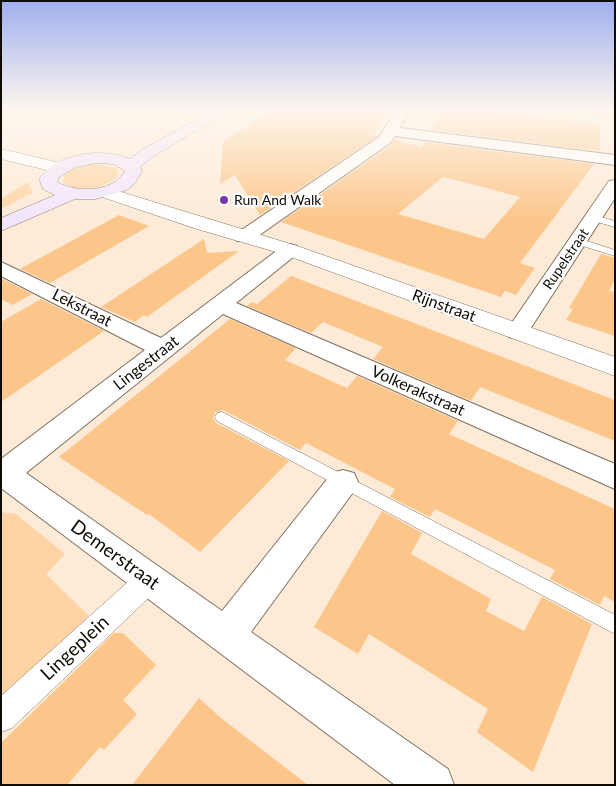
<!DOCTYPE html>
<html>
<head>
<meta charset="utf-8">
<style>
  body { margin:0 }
  #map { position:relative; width:616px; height:786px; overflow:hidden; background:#fdebd8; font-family:Lato,sans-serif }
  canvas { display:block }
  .frame { position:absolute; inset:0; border:2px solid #100b05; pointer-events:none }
</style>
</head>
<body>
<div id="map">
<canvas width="616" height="786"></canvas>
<div class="frame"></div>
</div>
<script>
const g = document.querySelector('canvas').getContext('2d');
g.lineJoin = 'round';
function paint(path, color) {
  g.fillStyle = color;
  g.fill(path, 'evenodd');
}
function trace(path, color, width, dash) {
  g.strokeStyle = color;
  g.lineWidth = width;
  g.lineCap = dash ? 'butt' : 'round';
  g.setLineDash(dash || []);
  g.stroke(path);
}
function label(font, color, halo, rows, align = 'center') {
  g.font = font + ' Lato,sans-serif';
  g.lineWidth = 4.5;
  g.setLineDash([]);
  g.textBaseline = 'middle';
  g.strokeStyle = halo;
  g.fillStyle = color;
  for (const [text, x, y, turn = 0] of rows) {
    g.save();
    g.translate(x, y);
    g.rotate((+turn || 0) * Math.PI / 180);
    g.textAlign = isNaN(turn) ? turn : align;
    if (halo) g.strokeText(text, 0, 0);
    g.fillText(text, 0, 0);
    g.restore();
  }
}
const green = new Path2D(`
  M 495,110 L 615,110 L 615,122 Z
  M 95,164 L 117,168 L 118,176 C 106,189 77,194 63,182 L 65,174 L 77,167 Z
  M 28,182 L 33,193 L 1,209 L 1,199 Z
  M 1,512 L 16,514 L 65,554 L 46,574 L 89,616 L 1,697 Z`);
const building = new Path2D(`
  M 271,110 L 387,110 L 374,134 L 378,136 L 260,215 L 235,175 L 220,184 L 223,142 Z
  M 442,110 L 478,110 L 600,124 L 600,151 L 431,130 Z
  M 395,140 L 422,147 L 425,142 L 594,164 L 520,263 L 535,268 L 516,295 L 505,291 L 501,297 L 281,222 L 391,145 ZM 443,177 L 464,182 L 520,197 L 484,239 L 398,214 Z
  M 119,215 L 149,226 L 50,283 L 20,269 Z
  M 204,239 L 207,253 L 239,251 L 147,317 L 144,315 L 135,322 L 101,307 Z
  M 601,254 L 615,258 L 615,279 L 609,291 L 615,292 L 615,336 L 566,320 L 573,309 L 569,308 Z
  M 291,276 L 615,400 L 615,441 L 480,387 L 471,401 L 373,359 L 383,347 L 323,322 L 311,333 L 247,306 L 252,302 L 257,304 Z
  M 1,279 L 2,279 L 32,294 L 13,305 L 1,299 Z
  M 41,299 L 104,331 L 1,402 L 1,322 Z
  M 230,319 L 296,348 L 285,360 L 347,388 L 357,376 L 458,421 L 449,434 L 615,509 L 615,602 L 604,596 L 600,605 L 550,579 L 555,570 L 435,509 L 430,517 L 390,497 L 395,489 L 306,443 L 300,450 L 223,410 L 215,412 L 213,418 L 216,423 L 289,461 L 200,552 L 149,514 L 147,515 L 59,457 Z
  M 382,511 L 422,533 L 411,554 L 491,599 L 486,611 L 524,631 L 542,597 L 592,624 L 533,772 L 477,732 L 488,709 L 369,634 L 358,654 L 314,627 Z
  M 114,633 L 123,633 L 156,665 L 123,700 L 137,714 L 104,750 L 100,747 L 67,785 L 1,785 L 1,743 Z
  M 199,698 L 221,718 L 308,785 L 132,785 Z`);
const service = new Path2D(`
  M 593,215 L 615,221 L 615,227 L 590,220 L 590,216 Z
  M 577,238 L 615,250 L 615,256 L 573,243 L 572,241 Z
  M 222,412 L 615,615 L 615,634 L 217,421 L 215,417 L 217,413 Z`);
const pedestrian = new Path2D(`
  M 149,568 L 158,571 L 162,580 L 158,589 L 12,728 L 1,732 L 1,696 L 140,571 Z`);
const minor = new Path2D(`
  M 396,110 L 410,110 L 400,128 L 615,155 L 615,165 L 395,136 L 390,143 L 251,241 L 237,241 L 234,237 L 237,233 L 379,137 Z
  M 615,180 L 615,198 L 525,337 L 517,339 L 509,337 L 505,332 L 509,327 L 609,181 Z
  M 290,244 L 297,246 L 300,250 L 297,254 L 236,303 L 615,464 L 615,489 L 223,314 L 26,473 L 222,611 L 332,473 L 343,470 L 354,473 L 358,482 L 354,491 L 251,632 L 448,769 L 454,785 L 395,785 L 1,488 L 1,459 L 145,350 L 1,276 L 1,262 L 161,338 L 283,246 Z`);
const tertiary = new Path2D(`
  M 1,149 L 65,164 L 67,168 L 65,172 L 59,173 L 1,159 Z
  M 105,187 L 297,246 L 615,357 L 615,376 L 283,254 L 197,229 L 99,196 L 96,192 L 99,188 Z`);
const secondary = new Path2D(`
  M 214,110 L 231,110 L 152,157 L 140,167 L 142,171 L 135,183 L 127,190 L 96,199 L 75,199 L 1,231 L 1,218 L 55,195 L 43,189 L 39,179 C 57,153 102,147 130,159 L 140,151 ZM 97,163 L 114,164 L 125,171 C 113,193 77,193 57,182 L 59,177 L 76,167 Z`);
const markers = [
  [224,200,5,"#7733a7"]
];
const farPoinames = [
  ["Run And Walk",234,200]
];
const farStreetnames = [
  ["Rupelstraat",566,259,-56]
];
const streetNames = [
  ["Rijnstraat",444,306,20],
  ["Lekstraat",82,308,27],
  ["Lingestraat",146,363,-38],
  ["Volkerakstraat",418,391,24]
];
const nearStreetnames = [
  ["Demerstraat",115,555,36],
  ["Lingeplein",75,648,-43]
];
paint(green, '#ffd4a4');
paint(building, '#fcc68a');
trace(service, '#7f705f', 1);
trace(pedestrian, '#7f705f', 1);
trace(minor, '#7f705f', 2);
trace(tertiary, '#7f705f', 1);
trace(secondary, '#7f705f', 1);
paint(service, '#fff');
paint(pedestrian, '#fff');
paint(minor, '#fff');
paint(tertiary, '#fff');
paint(secondary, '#f2e6fe');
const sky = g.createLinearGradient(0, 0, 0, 220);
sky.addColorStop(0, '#9fafef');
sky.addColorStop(0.5, '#fef6ed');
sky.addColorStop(1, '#fef6ed00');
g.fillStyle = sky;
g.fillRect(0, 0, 616, 220);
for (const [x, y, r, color] of markers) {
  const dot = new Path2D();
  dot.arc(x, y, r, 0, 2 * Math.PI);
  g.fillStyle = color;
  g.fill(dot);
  trace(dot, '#fff', 2);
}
label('14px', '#100b05', '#fff', farPoinames, 'left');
label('14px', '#100b05', '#fff', farStreetnames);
label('16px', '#100b05', '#fff', streetNames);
label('19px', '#100b05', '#fff', nearStreetnames);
</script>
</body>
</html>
